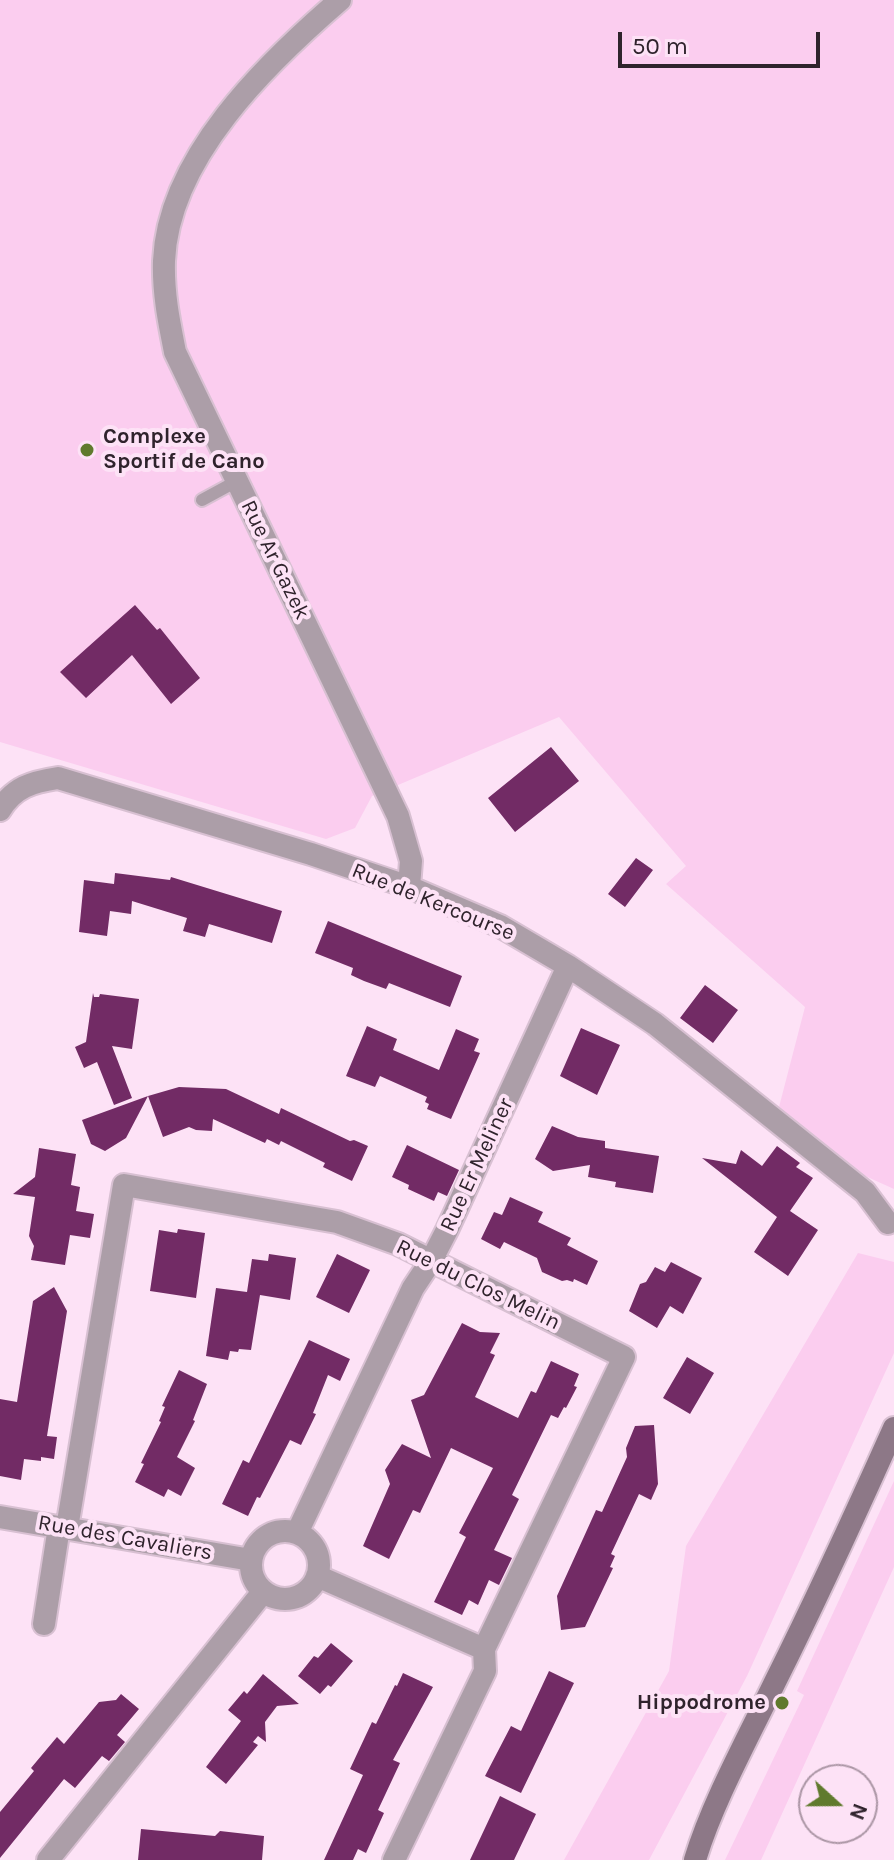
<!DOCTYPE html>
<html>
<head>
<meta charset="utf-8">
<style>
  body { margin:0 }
  #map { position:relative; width:894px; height:1860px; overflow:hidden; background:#fde2f6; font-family:Karla,sans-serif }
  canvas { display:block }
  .north { position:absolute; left:798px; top:1764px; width:80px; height:80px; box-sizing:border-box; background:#fde2f6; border:2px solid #ab96a5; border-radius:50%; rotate:111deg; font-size:22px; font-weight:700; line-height:32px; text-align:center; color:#2f232c }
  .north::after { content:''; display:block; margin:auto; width:28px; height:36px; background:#607a2d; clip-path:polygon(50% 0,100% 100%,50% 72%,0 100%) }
  .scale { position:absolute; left:618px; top:32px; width:202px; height:36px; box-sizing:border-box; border:4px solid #2f232c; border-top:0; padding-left:10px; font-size:24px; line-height:28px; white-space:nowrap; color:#2f232c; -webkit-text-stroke:6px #fde2f6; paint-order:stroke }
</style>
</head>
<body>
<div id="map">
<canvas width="894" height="1860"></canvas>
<div class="north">N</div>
<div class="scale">50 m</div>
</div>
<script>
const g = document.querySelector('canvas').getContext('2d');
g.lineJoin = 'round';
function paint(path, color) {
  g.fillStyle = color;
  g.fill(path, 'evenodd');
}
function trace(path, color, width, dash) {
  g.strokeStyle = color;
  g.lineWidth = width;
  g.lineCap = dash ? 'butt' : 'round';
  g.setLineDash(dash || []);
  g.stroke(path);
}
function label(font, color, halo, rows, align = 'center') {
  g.font = font + ' Karla,sans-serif';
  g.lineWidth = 8;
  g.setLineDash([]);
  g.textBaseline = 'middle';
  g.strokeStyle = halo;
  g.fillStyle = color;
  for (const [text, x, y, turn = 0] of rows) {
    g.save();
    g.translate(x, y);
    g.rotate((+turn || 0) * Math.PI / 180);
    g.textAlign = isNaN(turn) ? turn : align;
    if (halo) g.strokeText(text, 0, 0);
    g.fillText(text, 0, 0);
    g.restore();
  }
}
const green = new Path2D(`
  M 0,0 L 894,0 L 894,1189 L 772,1134 L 805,1007 L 666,884 L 686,866 L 559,717 L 372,796 L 355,828 L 326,839 L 0,742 Z
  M 858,1253 L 894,1262 L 894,1353 L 747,1676 L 649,1860 L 564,1860 L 669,1671 L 686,1546 Z
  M 894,1481 L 894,1567 L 761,1860 L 725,1860 L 804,1695 L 797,1691 Z`);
const building = new Path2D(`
  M 135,605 L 157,630 L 160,628 L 200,678 L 171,704 L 132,655 L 86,698 L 60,672 Z
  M 551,747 L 579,781 L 515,832 L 488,798 Z
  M 636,858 L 653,870 L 625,907 L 608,894 Z
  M 115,873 L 170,880 L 171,877 L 282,911 L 272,943 L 209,924 L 205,937 L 183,931 L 187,918 L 132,901 L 131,914 L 110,911 L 107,936 L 79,932 L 84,880 L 114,884 Z
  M 328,921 L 462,976 L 450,1007 L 389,983 L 386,989 L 364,981 L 351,975 L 353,968 L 315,953 Z
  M 705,985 L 738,1010 L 713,1043 L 680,1018 Z
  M 93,993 L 94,997 L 99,997 L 100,994 L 139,999 L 132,1049 L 112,1046 L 132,1098 L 114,1105 L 97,1062 L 84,1068 L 75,1047 L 86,1042 Z
  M 367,1026 L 397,1039 L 393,1050 L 439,1070 L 456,1029 L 479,1039 L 474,1051 L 480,1053 L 451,1119 L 427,1109 L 429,1104 L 425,1102 L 427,1097 L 380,1076 L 375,1087 L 346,1076 Z
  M 581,1028 L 620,1045 L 597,1095 L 560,1076 Z
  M 179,1087 L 226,1089 L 279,1114 L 281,1108 L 350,1141 L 354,1140 L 368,1146 L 352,1181 L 323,1167 L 325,1163 L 281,1141 L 279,1145 L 267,1139 L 265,1143 L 213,1119 L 212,1131 L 196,1130 L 189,1127 L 163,1137 L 148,1096 Z
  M 148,1096 L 126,1138 L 105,1151 L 91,1144 L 82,1120 Z
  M 552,1126 L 578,1137 L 605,1141 L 605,1148 L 659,1156 L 653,1193 L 615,1187 L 616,1182 L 588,1177 L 590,1165 L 553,1171 L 535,1159 Z
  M 407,1145 L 459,1170 L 447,1196 L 438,1192 L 434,1201 L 408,1189 L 409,1185 L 392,1177 Z
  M 777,1146 L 800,1163 L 796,1167 L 813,1178 L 790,1211 L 818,1230 L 788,1276 L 754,1252 L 777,1217 L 702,1158 L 736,1164 L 741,1150 L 762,1166 Z
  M 39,1148 L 76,1154 L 71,1185 L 80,1187 L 76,1211 L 94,1214 L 90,1238 L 70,1235 L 65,1265 L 31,1260 L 34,1246 L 29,1236 L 35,1197 L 13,1194 L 35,1177 Z
  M 510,1197 L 543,1212 L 538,1222 L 571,1238 L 567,1245 L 598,1261 L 587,1285 L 574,1279 L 573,1282 L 567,1280 L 562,1281 L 542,1272 L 537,1258 L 504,1242 L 500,1249 L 481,1239 L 494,1212 L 502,1215 Z
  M 178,1229 L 205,1233 L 196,1298 L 150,1291 L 159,1230 L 177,1233 Z
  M 269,1254 L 296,1258 L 290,1300 L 260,1295 L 251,1350 L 239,1349 L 238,1352 L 230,1351 L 228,1360 L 206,1356 L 216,1288 L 247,1292 L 252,1259 L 268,1261 Z
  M 337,1254 L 370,1270 L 349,1313 L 316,1297 Z
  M 671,1262 L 702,1278 L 683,1314 L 670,1306 L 657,1328 L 629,1311 L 640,1284 L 646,1282 L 655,1267 L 665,1272 Z
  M 54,1287 L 67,1311 L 47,1436 L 57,1437 L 54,1459 L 41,1457 L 41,1461 L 24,1459 L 21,1480 L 0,1476 L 0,1399 L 17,1402 L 33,1301 Z
  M 462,1323 L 480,1332 L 500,1333 L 490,1353 L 495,1355 L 475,1397 L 518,1418 L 531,1391 L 536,1393 L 551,1361 L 579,1374 L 574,1386 L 577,1387 L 566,1408 L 564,1407 L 558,1418 L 551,1415 L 512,1495 L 519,1499 L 494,1550 L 512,1558 L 499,1585 L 489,1580 L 478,1605 L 469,1600 L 462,1615 L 434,1602 L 466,1537 L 459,1533 L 493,1468 L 451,1448 L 420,1513 L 413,1510 L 389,1559 L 363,1546 L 390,1484 L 385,1470 L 402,1444 L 431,1458 L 411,1400 L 424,1395 Z
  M 309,1340 L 350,1359 L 340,1381 L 328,1375 L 313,1413 L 316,1414 L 301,1445 L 290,1440 L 260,1498 L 257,1497 L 248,1516 L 222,1504 L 243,1460 L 249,1463 Z
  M 687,1357 L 714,1373 L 690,1414 L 663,1398 Z
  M 179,1370 L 207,1384 L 193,1420 L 195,1421 L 177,1457 L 195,1468 L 181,1496 L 168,1489 L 164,1497 L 135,1482 L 144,1464 L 141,1463 L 161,1422 L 159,1421 L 165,1407 L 162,1406 Z
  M 654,1425 L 658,1484 L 651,1500 L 639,1494 L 611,1554 L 615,1556 L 610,1567 L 613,1568 L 585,1627 L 561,1630 L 557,1596 L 582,1541 L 596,1510 L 602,1512 L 627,1457 L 626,1448 L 635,1426 Z
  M 331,1643 L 353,1661 L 331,1687 L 328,1685 L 320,1694 L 298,1676 L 314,1656 L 318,1658 Z
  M 549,1671 L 574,1683 L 521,1793 L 485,1776 L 511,1726 L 521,1731 Z
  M 403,1673 L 433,1687 L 393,1760 L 400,1763 L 378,1810 L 384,1813 L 366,1853 L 358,1849 L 353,1860 L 324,1860 L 363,1775 L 350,1769 L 372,1722 L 376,1724 L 395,1685 L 397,1686 Z
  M 263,1674 L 299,1704 L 277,1706 L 265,1722 L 266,1742 L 258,1736 L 253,1742 L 258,1745 L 226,1784 L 206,1767 L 241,1721 L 228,1710 L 244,1691 L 247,1694 Z
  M 121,1694 L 139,1709 L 117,1735 L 125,1742 L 109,1761 L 102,1756 L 75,1788 L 64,1779 L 0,1858 L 0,1812 L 34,1771 L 31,1768 L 57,1737 L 64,1744 L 99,1702 L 116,1700 Z
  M 500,1796 L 536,1814 L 514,1860 L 470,1860 Z
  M 141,1829 L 215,1836 L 220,1831 L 264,1836 L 262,1860 L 138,1860 Z`);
const service = new Path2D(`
  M 202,500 L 237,481`);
const minor = new Path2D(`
  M 340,0 C 267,63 168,158 164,261 C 163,293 169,322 175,352 L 398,816 L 411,861 L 409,887
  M 0,810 C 14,787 32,782 58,778 L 311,854 L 409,887 L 500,926 L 568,966 L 655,1024 L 865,1192 L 888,1223
  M 0,1517 L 251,1560
  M 67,1528 L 124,1185 L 337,1222 L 398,1244 L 624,1357 L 484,1649 L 485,1671 L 394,1860
  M251 1565a34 34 0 1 1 68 0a34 34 0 1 1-68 0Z
  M 297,1533 L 413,1288 L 431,1261 L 447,1230 L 568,966
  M 317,1576 L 484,1649
  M 44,1624 L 59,1527
  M 48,1860 L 263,1592`);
const secondary = new Path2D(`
  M 695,1860 C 712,1803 749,1736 775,1682 C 817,1598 856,1513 894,1428`);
const markers = [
  [87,450,8,"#607a2d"],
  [782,1703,8,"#607a2d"]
];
const poiNames = [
  ["Complexe",103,437],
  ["Sportif de Cano",103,462],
  ["Hippodrome",766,1703,"right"]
];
const streetNames = [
  ["Rue Ar Gazek",275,560,64],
  ["Rue de Kercourse",433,902,22],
  ["Rue Er Meliner",477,1165,-65],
  ["Rue du Clos Melin",478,1285,26],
  ["Rue des Cavaliers",125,1538,10]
];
paint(green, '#fbcdef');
paint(building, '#722b65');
trace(service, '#d8c0d2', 16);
trace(minor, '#d8c0d2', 26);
trace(secondary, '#d8c0d2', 26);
trace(service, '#ac9ea8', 12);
trace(minor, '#ac9ea8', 22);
trace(secondary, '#8d7887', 22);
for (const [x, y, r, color] of markers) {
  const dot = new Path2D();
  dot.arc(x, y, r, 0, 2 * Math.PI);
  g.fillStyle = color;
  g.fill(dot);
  trace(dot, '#fde2f6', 3);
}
label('bold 22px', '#2f232c', '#fde2f6', poiNames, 'left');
label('22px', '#2f232c', '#fde2f6', streetNames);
</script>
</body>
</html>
